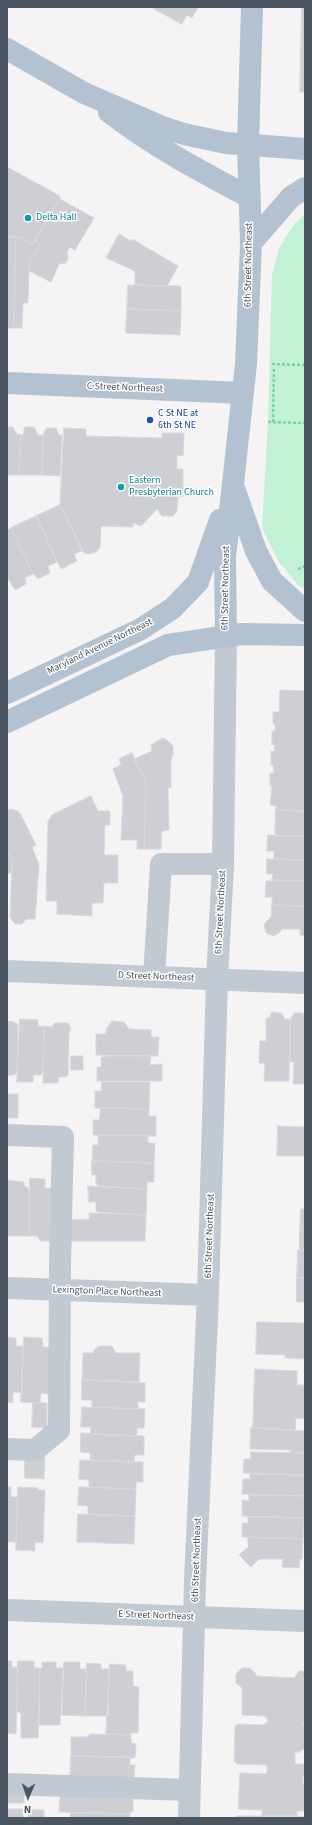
<!DOCTYPE html>
<html>
<head>
<meta charset="utf-8">
<style>
  body { margin:0 }
  #map { position:relative; width:312px; height:1825px; overflow:hidden; background:#f5f3f3; font-family:"Source Sans 3",sans-serif }
  canvas { display:block }
  .frame { position:absolute; inset:0; border:8px solid #4a5661; pointer-events:none }
  .north { position:absolute; left:8px; top:1777px; width:40px; height:40px; -webkit-text-stroke:3px #fff; paint-order:stroke; rotate:182deg; font-size:11px; font-weight:700; line-height:16px; text-align:center; color:#4a5661 }
  .north::after { content:''; display:block; margin:auto; width:14px; height:18px; background:#4a5661; clip-path:polygon(50% 0,100% 100%,50% 72%,0 100%) }
</style>
</head>
<body>
<div id="map">
<canvas width="312" height="1825"></canvas>
<div class="frame"></div>
<div class="north">N</div>
</div>
<script>
const g = document.querySelector('canvas').getContext('2d');
g.lineJoin = 'round';
function paint(path, color) {
  g.fillStyle = color;
  g.fill(path, 'evenodd');
}
function trace(path, color, width, dash) {
  g.strokeStyle = color;
  g.lineWidth = width;
  g.lineCap = dash ? 'butt' : 'round';
  g.setLineDash(dash || []);
  g.stroke(path);
}
function label(font, color, halo, rows, align = 'center') {
  g.font = font + ' "Source Sans 3",sans-serif';
  g.lineWidth = 3;
  g.setLineDash([]);
  g.textBaseline = 'middle';
  g.strokeStyle = halo;
  g.fillStyle = color;
  for (const [text, x, y, turn = 0] of rows) {
    g.save();
    g.translate(x, y);
    g.rotate((+turn || 0) * Math.PI / 180);
    g.textAlign = isNaN(turn) ? turn : align;
    if (halo) g.strokeText(text, 0, 0);
    g.fillText(text, 0, 0);
    g.restore();
  }
}
const green = new Path2D(`
  M 305,214 L 305,589 L 298,585 L 279,562 L 262,528 L 268,422 L 272,275 L 279,248 L 293,226 Z`);
const building = new Path2D(`
  M 151,7 L 198,7 L 192,18 L 187,15 L 182,24 Z
  M 302,7 L 305,7 L 305,92 L 300,92 Z
  M 7,167 L 60,196 L 60,199 L 33,244 L 21,238 L 7,237 Z
  M 60,199 L 94,218 L 75,250 L 70,247 L 67,252 L 68,258 L 66,263 L 59,264 L 51,282 L 29,271 L 29,263 L 40,244 L 35,240 Z
  M 119,234 L 131,241 L 132,239 L 178,266 L 167,286 L 135,285 L 135,271 L 106,258 Z
  M 7,237 L 16,237 L 14,328 L 7,328 Z
  M 16,237 L 21,238 L 33,244 L 35,240 L 40,244 L 29,263 L 28,303 L 23,303 L 22,328 L 14,328 Z
  M 128,285 L 181,286 L 181,311 L 127,309 Z
  M 127,309 L 181,311 L 180,335 L 126,333 Z
  M 7,427 L 13,427 L 17,434 L 21,435 L 19,475 L 7,475 Z
  M 25,427 L 34,427 L 38,435 L 43,435 L 42,475 L 19,475 L 21,435 L 23,435 Z
  M 47,428 L 56,428 L 59,435 L 62,435 L 60,476 L 42,475 L 43,435 Z
  M 64,428 L 86,429 L 86,436 L 162,438 L 162,433 L 184,433 L 183,456 L 177,455 L 177,469 L 183,469 L 183,497 L 178,497 L 177,511 L 173,516 L 162,516 L 157,509 L 141,526 L 133,523 L 133,527 L 101,526 L 100,547 L 97,551 L 90,554 L 84,553 L 60,505 Z
  M 60,505 L 82,551 L 74,554 L 77,561 L 61,569 L 36,516 Z
  M 36,516 L 57,562 L 48,566 L 50,573 L 40,578 L 37,578 L 33,574 L 11,528 Z
  M 11,528 L 33,574 L 25,578 L 26,584 L 15,590 L 7,577 L 7,531 Z
  M 280,690 L 305,691 L 305,811 L 276,810 L 276,806 L 270,805 L 272,786 L 270,786 L 270,773 L 274,773 L 273,765 L 271,765 L 271,751 L 274,752 L 275,745 L 272,745 L 272,731 L 275,731 L 275,725 L 273,724 L 273,712 L 279,712 Z
  M 163,738 L 168,741 L 173,746 L 173,755 L 171,760 L 171,788 L 168,788 L 169,830 L 162,831 L 161,849 L 144,849 L 146,782 L 134,759 L 152,751 L 151,745 Z
  M 132,753 L 146,782 L 144,849 L 137,849 L 137,840 L 121,840 L 123,796 L 113,769 L 121,765 L 119,759 Z
  M 91,796 L 98,811 L 110,811 L 110,825 L 105,825 L 104,855 L 118,855 L 118,883 L 104,883 L 103,903 L 92,903 L 92,916 L 57,914 L 57,901 L 46,901 L 48,821 L 52,815 Z
  M 11,809 L 18,811 L 21,815 L 36,845 L 32,847 L 39,865 L 35,919 L 26,919 L 22,924 L 15,924 L 10,917 L 12,861 L 7,851 L 7,811 Z
  M 276,810 L 305,811 L 305,836 L 275,836 Z
  M 268,835 L 305,836 L 305,860 L 274,859 L 274,851 L 267,851 Z
  M 7,851 L 12,861 L 12,872 L 7,874 Z
  M 267,859 L 305,860 L 305,881 L 272,880 L 273,874 L 267,874 Z
  M 272,880 L 305,881 L 305,906 L 272,905 L 272,897 L 265,897 L 266,881 L 273,881 Z
  M 272,905 L 305,906 L 305,936 L 300,935 L 300,929 L 282,929 L 280,932 L 274,936 L 266,933 L 264,924 L 271,917 Z
  M 272,1012 L 281,1013 L 285,1019 L 290,1019 L 289,1081 L 264,1081 L 265,1063 L 259,1063 L 260,1041 L 266,1041 L 266,1018 L 269,1018 Z
  M 295,1013 L 303,1013 L 305,1019 L 305,1084 L 293,1084 L 294,1062 L 290,1062 L 290,1019 Z
  M 20,1019 L 38,1020 L 38,1027 L 44,1026 L 43,1072 L 40,1075 L 33,1075 L 33,1082 L 17,1082 Z
  M 7,1021 L 14,1022 L 18,1025 L 17,1072 L 14,1075 L 7,1075 Z
  M 112,1021 L 124,1022 L 129,1029 L 151,1030 L 151,1037 L 159,1037 L 158,1056 L 96,1055 L 96,1034 L 106,1034 L 106,1030 Z
  M 55,1023 L 68,1023 L 71,1028 L 69,1033 L 68,1075 L 66,1077 L 58,1077 L 58,1083 L 43,1083 L 44,1026 L 52,1027 Z
  M 71,1056 L 83,1056 L 83,1070 L 71,1070 Z
  M 106,1056 L 151,1056 L 150,1065 L 162,1064 L 162,1081 L 97,1081 L 97,1067 L 101,1067 L 101,1058 Z
  M 102,1082 L 150,1082 L 149,1109 L 95,1108 L 95,1091 L 101,1091 Z
  M 7,1094 L 18,1094 L 18,1118 L 7,1118 Z
  M 101,1108 L 149,1109 L 149,1116 L 156,1116 L 156,1136 L 93,1135 L 93,1120 L 99,1120 Z
  M 278,1126 L 305,1127 L 305,1156 L 277,1156 Z
  M 101,1135 L 148,1136 L 148,1143 L 155,1143 L 154,1163 L 92,1161 L 93,1145 L 98,1145 L 98,1137 Z
  M 92,1161 L 154,1163 L 154,1182 L 147,1182 L 147,1189 L 99,1186 L 96,1184 L 96,1175 L 92,1175 Z
  M 30,1178 L 45,1179 L 45,1188 L 52,1188 L 50,1241 L 41,1241 L 37,1236 L 29,1236 Z
  M 7,1180 L 24,1182 L 24,1186 L 26,1186 L 30,1191 L 29,1236 L 7,1236 Z
  M 88,1186 L 147,1189 L 146,1215 L 98,1212 L 96,1211 L 96,1202 L 89,1202 Z
  M 301,1209 L 305,1209 L 305,1229 L 300,1229 Z
  M 89,1213 L 146,1215 L 145,1241 L 67,1241 L 67,1220 L 90,1219 Z
  M 300,1229 L 305,1229 L 305,1250 L 300,1250 Z
  M 298,1250 L 305,1250 L 305,1278 L 297,1278 Z
  M 297,1278 L 305,1278 L 305,1302 L 297,1302 Z
  M 257,1322 L 305,1323 L 305,1359 L 285,1358 L 285,1355 L 256,1354 Z
  M 7,1337 L 16,1338 L 16,1346 L 23,1346 L 22,1393 L 13,1392 L 13,1403 L 7,1402 Z
  M 24,1337 L 42,1338 L 43,1347 L 50,1347 L 49,1394 L 41,1393 L 40,1403 L 21,1402 Z
  M 100,1346 L 112,1346 L 116,1353 L 140,1353 L 139,1382 L 82,1380 L 83,1353 L 94,1353 L 94,1350 Z
  M 255,1369 L 297,1371 L 297,1385 L 305,1385 L 305,1419 L 296,1418 L 295,1430 L 253,1428 Z
  M 82,1380 L 145,1383 L 145,1402 L 138,1402 L 138,1409 L 92,1407 L 92,1400 L 82,1400 Z
  M 33,1403 L 47,1403 L 47,1428 L 32,1427 Z
  M 82,1407 L 145,1409 L 144,1428 L 137,1428 L 137,1434 L 135,1436 L 90,1434 L 91,1427 L 81,1427 Z
  M 251,1428 L 305,1431 L 305,1453 L 291,1453 L 291,1450 L 250,1449 Z
  M 81,1433 L 144,1436 L 144,1455 L 135,1455 L 134,1462 L 90,1460 L 90,1453 L 81,1452 Z
  M 251,1452 L 305,1453 L 305,1475 L 243,1473 L 244,1459 L 250,1459 Z
  M 25,1457 L 45,1457 L 44,1479 L 25,1478 Z
  M 80,1460 L 143,1462 L 143,1482 L 136,1482 L 136,1489 L 89,1487 L 89,1480 L 79,1479 Z
  M 250,1474 L 305,1475 L 305,1496 L 242,1494 L 243,1479 L 250,1479 Z
  M 7,1487 L 11,1487 L 11,1497 L 18,1497 L 16,1542 L 7,1542 Z
  M 18,1487 L 38,1488 L 38,1490 L 45,1490 L 43,1543 L 35,1542 L 35,1551 L 16,1550 Z
  M 79,1487 L 136,1489 L 135,1516 L 88,1514 L 88,1506 L 78,1505 Z
  M 249,1495 L 305,1496 L 304,1518 L 242,1516 L 242,1500 L 249,1501 Z
  M 78,1514 L 135,1516 L 134,1544 L 77,1542 Z
  M 248,1517 L 304,1518 L 303,1539 L 242,1537 L 242,1523 L 248,1523 Z
  M 248,1537 L 303,1539 L 302,1559 L 300,1559 L 299,1568 L 282,1567 L 283,1559 L 259,1559 L 251,1567 L 239,1555 L 248,1547 Z
  M 7,1661 L 12,1661 L 12,1667 L 18,1667 L 16,1734 L 7,1733 Z
  M 18,1661 L 34,1661 L 34,1668 L 40,1668 L 38,1738 L 21,1738 L 21,1713 L 17,1712 Z
  M 42,1662 L 56,1662 L 56,1668 L 63,1668 L 60,1725 L 39,1725 L 40,1668 L 42,1668 Z
  M 64,1662 L 80,1662 L 80,1669 L 87,1669 L 85,1716 L 62,1715 Z
  M 87,1663 L 101,1664 L 101,1669 L 109,1669 L 108,1716 L 85,1716 Z
  M 110,1664 L 126,1665 L 126,1671 L 133,1671 L 133,1686 L 139,1687 L 138,1733 L 131,1733 L 131,1735 L 106,1734 Z
  M 242,1668 L 250,1668 L 256,1674 L 256,1676 L 294,1678 L 299,1671 L 305,1671 L 305,1722 L 303,1722 L 304,1727 L 305,1727 L 305,1748 L 300,1752 L 295,1752 L 295,1764 L 305,1764 L 305,1776 L 303,1776 L 303,1784 L 305,1784 L 305,1811 L 297,1811 L 297,1816 L 262,1816 L 262,1810 L 238,1809 L 240,1773 L 267,1774 L 267,1765 L 237,1764 L 234,1761 L 235,1726 L 238,1724 L 263,1725 L 268,1721 L 265,1716 L 242,1715 L 242,1688 L 236,1683 L 236,1674 Z
  M 91,1734 L 131,1735 L 131,1743 L 136,1744 L 135,1758 L 71,1756 L 71,1737 L 86,1737 Z
  M 71,1756 L 130,1757 L 130,1765 L 135,1765 L 134,1778 L 70,1777 Z
  M 7,1789 L 24,1789 L 24,1803 L 7,1803 Z
  M 61,1790 L 133,1798 L 133,1812 L 130,1812 L 130,1814 L 59,1812 Z
  M 7,1809 L 23,1809 L 23,1818 L 7,1818 Z
  M 29,1809 L 44,1810 L 44,1818 L 29,1818 Z
  M 71,1813 L 130,1814 L 129,1818 L 71,1818 Z
  M 237,1816 L 297,1816 L 305,1817 L 305,1818 L 237,1818 Z`);
const path = new Path2D(`
  M 272,364 L 305,365
  M 268,422 L 305,423
  M 273,422 L 274,367
  M 298,569 L 305,566`);
const minor = new Path2D(`
  M 7,971 L 305,983
  M 154,977 L 161,864 L 223,864
  M 7,1135 L 63,1137 L 60,1265 L 59,1430 L 35,1450 L 7,1449
  M 7,1288 L 208,1295
  M 7,1610 L 305,1621
  M 7,1784 L 190,1790
  M 189,1818 L 195,1582 L 208,1295 L 217,979 L 223,864 L 226,636`);
const major = new Path2D(`
  M 7,49 L 84,93 L 165,128 L 184,134 L 226,143 L 305,149
  M 109,112 C 153,146 200,171 249,197
  M 251,243 L 291,197 L 305,188
  M 7,383 L 243,393
  M 235,491 L 256,551 L 272,581 L 305,611
  M 226,636 L 225,557 L 246,364 L 251,243 L 248,145 L 252,7
  M 7,693 L 141,629 L 173,608 L 198,582 L 220,520
  M 7,722 L 168,645 L 242,634 L 305,635`);
const markers = [
  [28,218,4,"#0f9aa8"],
  [150,420,4,"#1a4fb4"],
  [121,487,4,"#0f9aa8"]
];
const cultureNames = [
  ["Delta Hall",36,218],
  ["Eastern",129,481],
  ["Presbyterian Church",129,493]
];
const streetNames = [
  ["6th Street Northeast",249,265,-89],
  ["C Street Northeast",125,388,2],
  ["6th Street Northeast",226,588,-89],
  ["Maryland Avenue Northeast",100,647,-26],
  ["6th Street Northeast",221,912,-87],
  ["D Street Northeast",156,977,2],
  ["6th Street Northeast",210,1236,-88],
  ["Lexington Place Northeast",107,1292,2],
  ["6th Street Northeast",197,1560,-88],
  ["E Street Northeast",156,1616,2]
];
const transitNames = [
  ["C St NE at",158,414],
  ["6th St NE",158,426]
];
paint(green, '#c3f1d5');
paint(building, '#cdcfd5');
trace(building, '#d7d9de', 1);
trace(path, '#7ad0a6', 2.5, [3, 2]);
trace(minor, '#c1cad2', 22);
trace(major, '#b3c2d1', 22);
for (const [x, y, r, color] of markers) {
  const dot = new Path2D();
  dot.arc(x, y, r, 0, 2 * Math.PI);
  g.fillStyle = color;
  g.fill(dot);
  trace(dot, '#fff', 1.5);
}
label('10px', '#0d838f', '#fff', cultureNames, 'left');
label('10px', '#4a5661', '#fff', streetNames);
label('10px', '#164399', '#fff', transitNames, 'left');
</script>
</body>
</html>
